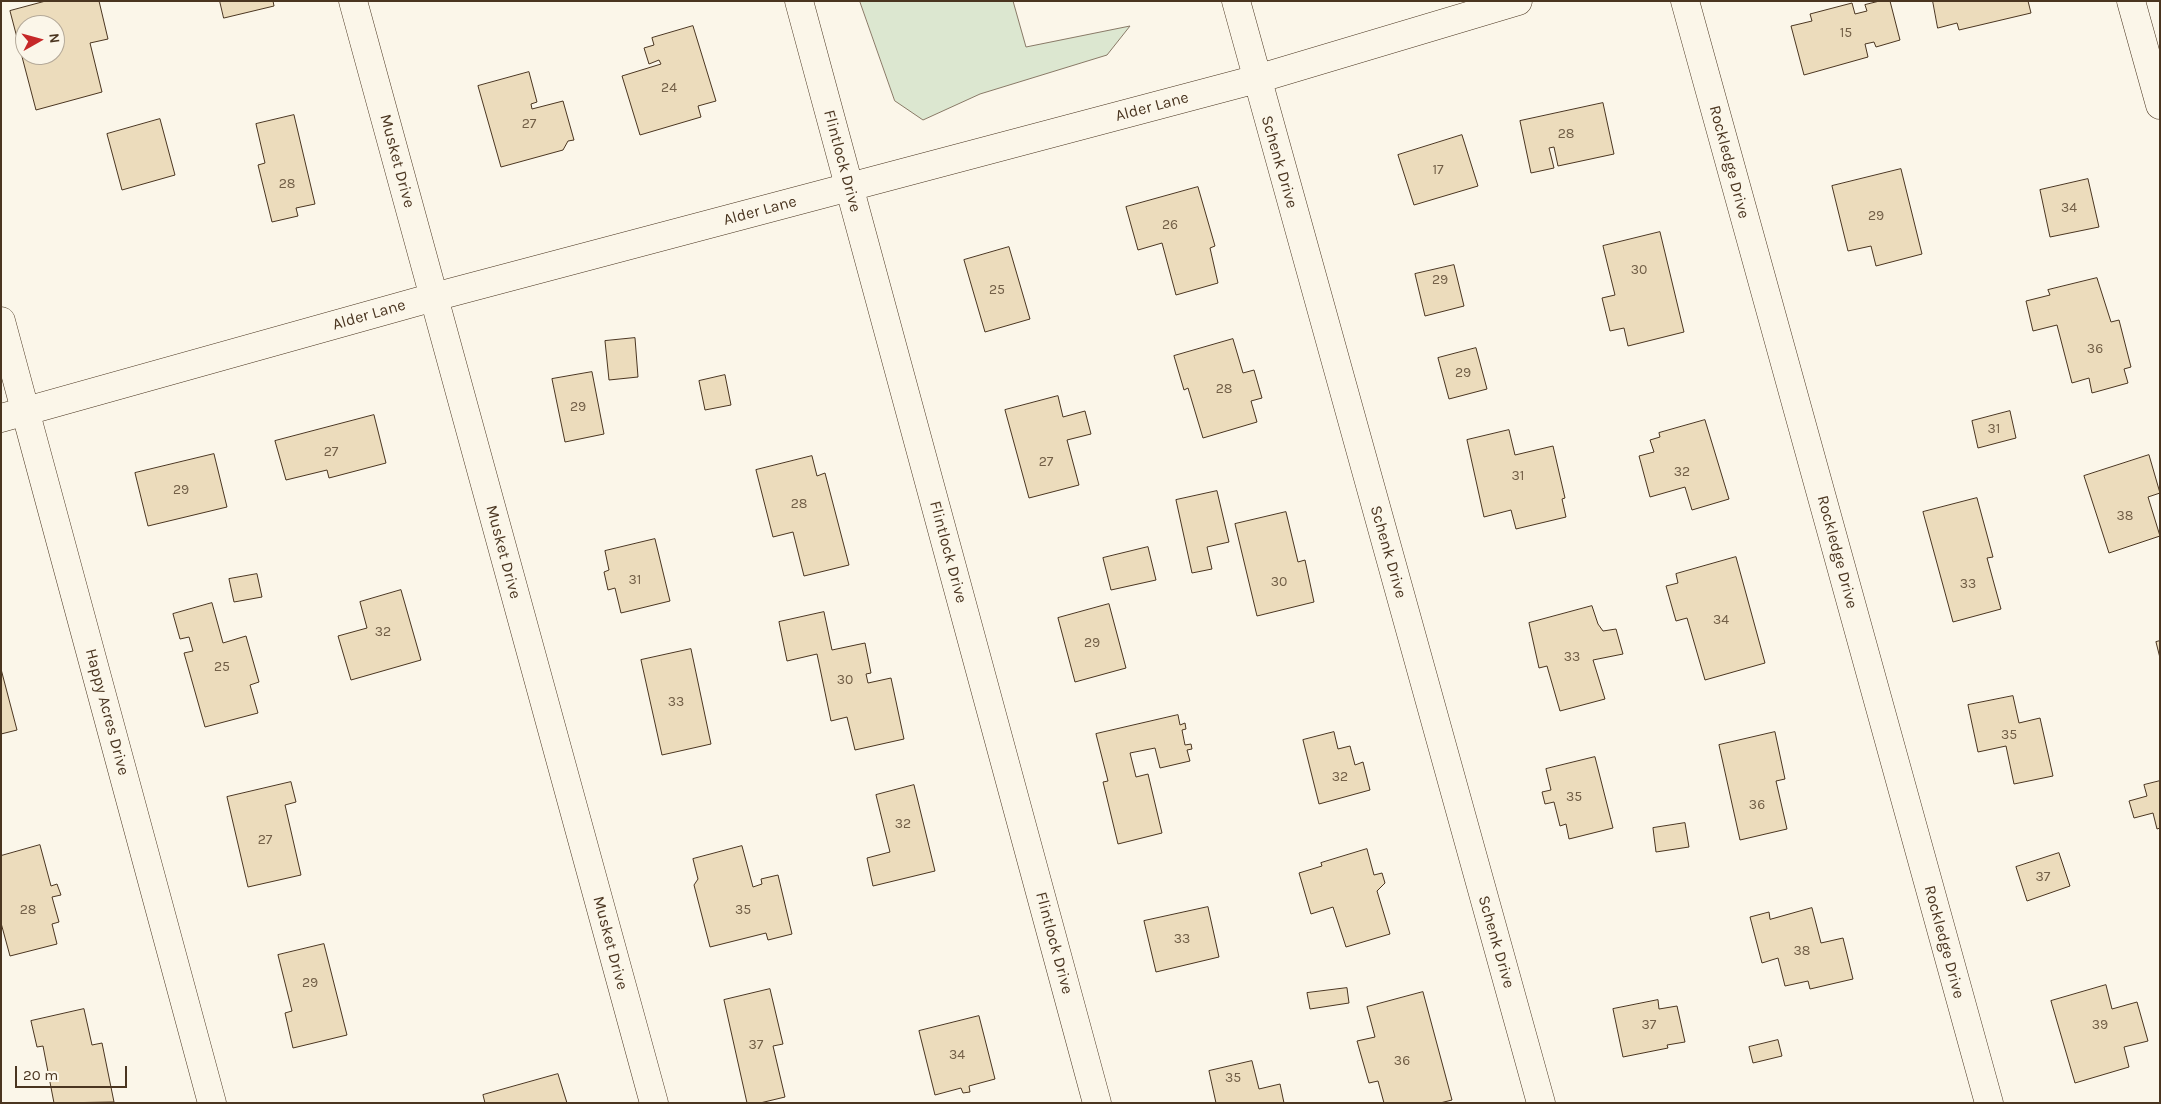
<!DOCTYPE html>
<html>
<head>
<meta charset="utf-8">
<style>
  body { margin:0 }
  #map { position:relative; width:2161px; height:1104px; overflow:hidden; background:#fbf6e9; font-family:Karla,sans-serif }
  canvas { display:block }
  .frame { position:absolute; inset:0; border:2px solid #4a3520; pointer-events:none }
  .north { position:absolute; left:15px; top:15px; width:50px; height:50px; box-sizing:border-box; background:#fbf6e9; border:1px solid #b4a999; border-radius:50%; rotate:83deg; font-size:14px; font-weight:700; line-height:20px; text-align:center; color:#4a3520 }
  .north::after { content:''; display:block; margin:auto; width:18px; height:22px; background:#c62828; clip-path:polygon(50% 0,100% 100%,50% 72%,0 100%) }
  .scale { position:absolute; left:15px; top:1066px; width:112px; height:22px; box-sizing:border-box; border:2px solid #4a3520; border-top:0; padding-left:6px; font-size:15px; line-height:18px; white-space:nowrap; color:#4a3520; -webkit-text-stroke:4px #fbf6e9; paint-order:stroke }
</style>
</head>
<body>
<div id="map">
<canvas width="2161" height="1104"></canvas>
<div class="frame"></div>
<div class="north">N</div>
<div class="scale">20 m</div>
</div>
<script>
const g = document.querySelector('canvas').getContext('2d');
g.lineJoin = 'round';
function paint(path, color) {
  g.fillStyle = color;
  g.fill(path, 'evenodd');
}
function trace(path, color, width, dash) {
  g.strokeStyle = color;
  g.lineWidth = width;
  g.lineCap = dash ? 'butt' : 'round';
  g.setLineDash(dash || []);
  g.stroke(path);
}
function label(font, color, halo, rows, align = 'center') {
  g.font = font + ' Karla,sans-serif';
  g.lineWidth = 4;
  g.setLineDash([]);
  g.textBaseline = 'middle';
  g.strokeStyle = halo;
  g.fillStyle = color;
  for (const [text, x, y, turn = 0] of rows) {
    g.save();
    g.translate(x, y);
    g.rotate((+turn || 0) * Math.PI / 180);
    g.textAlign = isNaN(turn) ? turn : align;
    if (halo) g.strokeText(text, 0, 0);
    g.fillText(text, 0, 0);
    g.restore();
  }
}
const green = new Path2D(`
  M 860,1 L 1013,1 L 1026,47 L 1130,26 L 1107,55 L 980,94 L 923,120 L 895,101 Z`);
const building = new Path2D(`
  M 46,1 L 99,1 L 108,39 L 90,43 L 102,92 L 36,110 L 10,11 ZM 25,25 L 55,25 L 55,55 L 25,55 Z
  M 220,1 L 273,1 L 274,6 L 224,18 Z
  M 1880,1 L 1890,1 L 1900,40 L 1876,47 L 1874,42 L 1865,44 L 1868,57 L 1804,75 L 1791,26 L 1812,21 L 1810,14 L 1852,3 L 1855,14 L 1867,11 L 1865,5 Z
  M 1933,1 L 2028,1 L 2031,13 L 1959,30 L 1957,23 L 1938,28 Z
  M 693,26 L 716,101 L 698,106 L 701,117 L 640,135 L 622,76 L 661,64 L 659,60 L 649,64 L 644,48 L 654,45 L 652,38 Z
  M 529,72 L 537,102 L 531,104 L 532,109 L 563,101 L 574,140 L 568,141 L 563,150 L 501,167 L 478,86 Z
  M 1603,103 L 1614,154 L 1558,166 L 1554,147 L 1549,148 L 1554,168 L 1531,173 L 1520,121 Z
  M 294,115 L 315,204 L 296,208 L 298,216 L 272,222 L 258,165 L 265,163 L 256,124 Z
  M 160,119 L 175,175 L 122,190 L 107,134 Z
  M 1462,135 L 1478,186 L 1414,205 L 1398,155 Z
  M 1901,169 L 1922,254 L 1876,266 L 1871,246 L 1848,251 L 1832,186 Z
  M 2088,179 L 2099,227 L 2050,237 L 2040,190 Z
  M 1198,187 L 1215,246 L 1210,248 L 1218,283 L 1176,295 L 1162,243 L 1138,250 L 1126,207 Z
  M 1660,232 L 1684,332 L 1628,346 L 1624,328 L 1610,331 L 1602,298 L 1615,295 L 1603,246 Z
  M 1009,247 L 1030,319 L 985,332 L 964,260 Z
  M 1454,265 L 1464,306 L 1425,316 L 1415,274 Z
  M 2097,278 L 2111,322 L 2119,320 L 2131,367 L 2124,369 L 2128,383 L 2092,393 L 2089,378 L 2072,383 L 2057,325 L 2033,331 L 2026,301 L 2050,295 L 2048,290 Z
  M 635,338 L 638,377 L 609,380 L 605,341 Z
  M 1233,339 L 1243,373 L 1254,370 L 1262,398 L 1251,401 L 1257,422 L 1203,438 L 1188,388 L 1184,390 L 1174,356 Z
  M 1476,348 L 1487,389 L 1449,399 L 1438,358 Z
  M 592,372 L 604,434 L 565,442 L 552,379 Z
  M 725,375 L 731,405 L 705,410 L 699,381 Z
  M 1058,396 L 1063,417 L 1085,411 L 1091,434 L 1067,440 L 1079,485 L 1029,498 L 1005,410 Z
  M 2010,411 L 2016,438 L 1978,448 L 1972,421 Z
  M 374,415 L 386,463 L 329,478 L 327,470 L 286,480 L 275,441 Z
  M 1705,420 L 1729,499 L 1692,510 L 1685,487 L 1650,497 L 1639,456 L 1654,452 L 1650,440 L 1660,437 L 1659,433 Z
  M 1509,430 L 1515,455 L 1553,446 L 1565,498 L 1562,499 L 1566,517 L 1516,529 L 1511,510 L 1484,517 L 1467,440 Z
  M 214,454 L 227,507 L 148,526 L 135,473 Z
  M 2149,455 L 2160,493 L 2148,497 L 2160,536 L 2109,553 L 2084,476 Z
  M 812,456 L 817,476 L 825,473 L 849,565 L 804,576 L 793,532 L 773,537 L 756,470 Z
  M 1217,491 L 1229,542 L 1207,547 L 1212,569 L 1192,573 L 1176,500 Z
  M 1977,498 L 1993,557 L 1987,558 L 2001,609 L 1953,622 L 1923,512 Z
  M 1286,512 L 1298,562 L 1305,560 L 1314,602 L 1257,616 L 1235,524 Z
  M 655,539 L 670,601 L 621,613 L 615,588 L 608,590 L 604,572 L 609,570 L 605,551 Z
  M 1148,547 L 1156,580 L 1111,590 L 1103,558 Z
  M 1736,557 L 1765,663 L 1705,680 L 1687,618 L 1676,621 L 1666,586 L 1678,583 L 1676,574 Z
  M 257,574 L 262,597 L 234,602 L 229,579 Z
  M 401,590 L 421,660 L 351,680 L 338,636 L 367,628 L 360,602 Z
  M 212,603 L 223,643 L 246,636 L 259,682 L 250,685 L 258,713 L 205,727 L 184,653 L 193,651 L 189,637 L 180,639 L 173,614 Z
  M 1109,604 L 1126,668 L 1075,682 L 1058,618 Z
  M 1592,606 L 1598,624 L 1603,631 L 1616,629 L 1623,654 L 1593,660 L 1605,699 L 1560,711 L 1547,666 L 1539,668 L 1529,623 Z
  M 824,612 L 832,650 L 865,643 L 871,673 L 866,674 L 868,683 L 891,678 L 904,739 L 855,750 L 847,717 L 831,721 L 817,654 L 787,661 L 779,622 Z
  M 2160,641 L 2160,658 L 2156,642 Z
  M 691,649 L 711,744 L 662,755 L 641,660 Z
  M 1,669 L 17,730 L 1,734 Z
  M 2013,696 L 2019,723 L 2040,718 L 2053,776 L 2014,784 L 2006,746 L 1978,752 L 1968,705 Z
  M 1178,715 L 1180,725 L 1185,723 L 1186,729 L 1182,730 L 1185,745 L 1191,744 L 1192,749 L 1187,750 L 1190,761 L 1160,768 L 1155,748 L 1130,753 L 1136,777 L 1148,774 L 1162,833 L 1118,844 L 1103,782 L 1108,781 L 1096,734 Z
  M 1334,732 L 1338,749 L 1350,746 L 1355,765 L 1363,762 L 1370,790 L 1319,804 L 1303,740 Z
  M 1775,732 L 1785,779 L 1776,781 L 1787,829 L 1740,840 L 1719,745 Z
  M 1595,757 L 1613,828 L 1569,839 L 1566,824 L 1560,826 L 1554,802 L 1545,804 L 1542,792 L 1551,790 L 1546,769 Z
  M 2160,781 L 2160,828 L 2157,829 L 2153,813 L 2134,818 L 2129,801 L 2147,796 L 2144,785 Z
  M 291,782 L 296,802 L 285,805 L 301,875 L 248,887 L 227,797 Z
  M 914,785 L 935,871 L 873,886 L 867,858 L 890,852 L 876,795 Z
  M 1685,823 L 1689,847 L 1656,852 L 1653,828 Z
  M 40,845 L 51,886 L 57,884 L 61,895 L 52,897 L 59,922 L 52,924 L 57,944 L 10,956 L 1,923 L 1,856 Z
  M 742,846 L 753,887 L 762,884 L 761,879 L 778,875 L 792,934 L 768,940 L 766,933 L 710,947 L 694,885 L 698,879 L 693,859 Z
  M 1367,849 L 1374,875 L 1382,873 L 1385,883 L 1377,891 L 1390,934 L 1346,947 L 1333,907 L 1311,914 L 1299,873 L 1322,866 L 1321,863 Z
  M 2059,853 L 2070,886 L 2027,901 L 2016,867 Z
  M 1208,907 L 1219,957 L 1156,972 L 1144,921 Z
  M 1812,908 L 1821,943 L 1843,938 L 1853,979 L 1810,989 L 1808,981 L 1785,986 L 1778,958 L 1762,963 L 1750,917 L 1769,912 L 1770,919 Z
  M 324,944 L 347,1035 L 293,1048 L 285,1013 L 292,1011 L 278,955 Z
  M 2106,985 L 2112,1009 L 2137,1002 L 2148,1041 L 2124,1047 L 2129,1067 L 2075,1083 L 2051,1001 Z
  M 1347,988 L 1349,1003 L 1310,1009 L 1307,993 Z
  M 770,989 L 783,1044 L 773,1046 L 785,1097 L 760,1103 L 747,1103 L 724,1000 Z
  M 1423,992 L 1452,1100 L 1440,1103 L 1384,1103 L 1378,1081 L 1369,1083 L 1357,1041 L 1375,1037 L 1367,1007 Z
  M 1658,1000 L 1659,1009 L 1677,1006 L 1685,1042 L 1667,1045 L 1668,1048 L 1623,1057 L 1613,1009 Z
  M 84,1009 L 92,1045 L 102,1043 L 114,1102 L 54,1103 L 43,1046 L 37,1047 L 31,1021 Z
  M 979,1016 L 995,1079 L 969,1086 L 970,1092 L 963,1093 L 961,1088 L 935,1095 L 919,1031 Z
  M 1778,1040 L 1782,1056 L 1753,1063 L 1749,1047 Z
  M 1252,1061 L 1259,1089 L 1280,1084 L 1284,1103 L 1216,1103 L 1209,1071 Z
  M 558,1074 L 567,1103 L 485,1103 L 483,1095 Z`);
const street = new Path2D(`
  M 353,1 L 654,1103
  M 799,1 L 1097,1103
  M 1236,1 L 1541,1103
  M 1685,1 L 1989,1103
  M 2131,1 L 2160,105
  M 1,321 L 212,1103
  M 1,418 L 434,297 L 1257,79 L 1518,1`);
const numberNames = [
  ["15",1846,33],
  ["24",669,88],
  ["27",529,124],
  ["28",1566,134],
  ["17",1438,170],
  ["28",287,184],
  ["34",2069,208],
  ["29",1876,216],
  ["26",1170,225],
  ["30",1639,270],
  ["29",1440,280],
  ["25",997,290],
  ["36",2095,349],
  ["29",1463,373],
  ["28",1224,389],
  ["29",578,407],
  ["31",1994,429],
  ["27",331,452],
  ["27",1046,462],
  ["32",1682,472],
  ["31",1518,476],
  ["29",181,490],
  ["28",799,504],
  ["38",2125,516],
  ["31",635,580],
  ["30",1279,582],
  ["33",1968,584],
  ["34",1721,620],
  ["32",383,632],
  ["29",1092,643],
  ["33",1572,657],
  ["25",222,667],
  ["30",845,680],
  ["33",676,702],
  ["35",2009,735],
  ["32",1340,777],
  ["35",1574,797],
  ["36",1757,805],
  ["32",903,824],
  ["27",265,840],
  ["37",2043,877],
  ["28",28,910],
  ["35",743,910],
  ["33",1182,939],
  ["38",1802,951],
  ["29",310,983],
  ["37",1649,1025],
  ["39",2100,1025],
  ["37",756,1045],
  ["34",957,1055],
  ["36",1402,1061],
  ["35",1233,1078]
];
const streetNames = [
  ["Alder Lane",1152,107,-15],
  ["Musket Drive",397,161,75],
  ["Flintlock Drive",842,161,75],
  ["Schenk Drive",1279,162,74],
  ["Rockledge Drive",1729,162,75],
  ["Alder Lane",760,211,-15],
  ["Alder Lane",369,315,-16],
  ["Musket Drive",503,552,75],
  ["Flintlock Drive",948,552,75],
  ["Schenk Drive",1388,552,74],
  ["Rockledge Drive",1837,552,75],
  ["Happy Acres Drive",107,712,75],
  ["Schenk Drive",1496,942,74],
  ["Rockledge Drive",1944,942,75],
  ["Musket Drive",610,943,75],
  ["Flintlock Drive",1054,943,75]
];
paint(green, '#dce7d0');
trace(green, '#887966', 1);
paint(building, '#ecdcbc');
trace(building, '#4a3520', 1);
trace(street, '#4a3520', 29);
trace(street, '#fbf6e9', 28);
label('14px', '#725f47', null, numberNames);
label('16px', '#4a3520', '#fbf6e9', streetNames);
</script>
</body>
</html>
